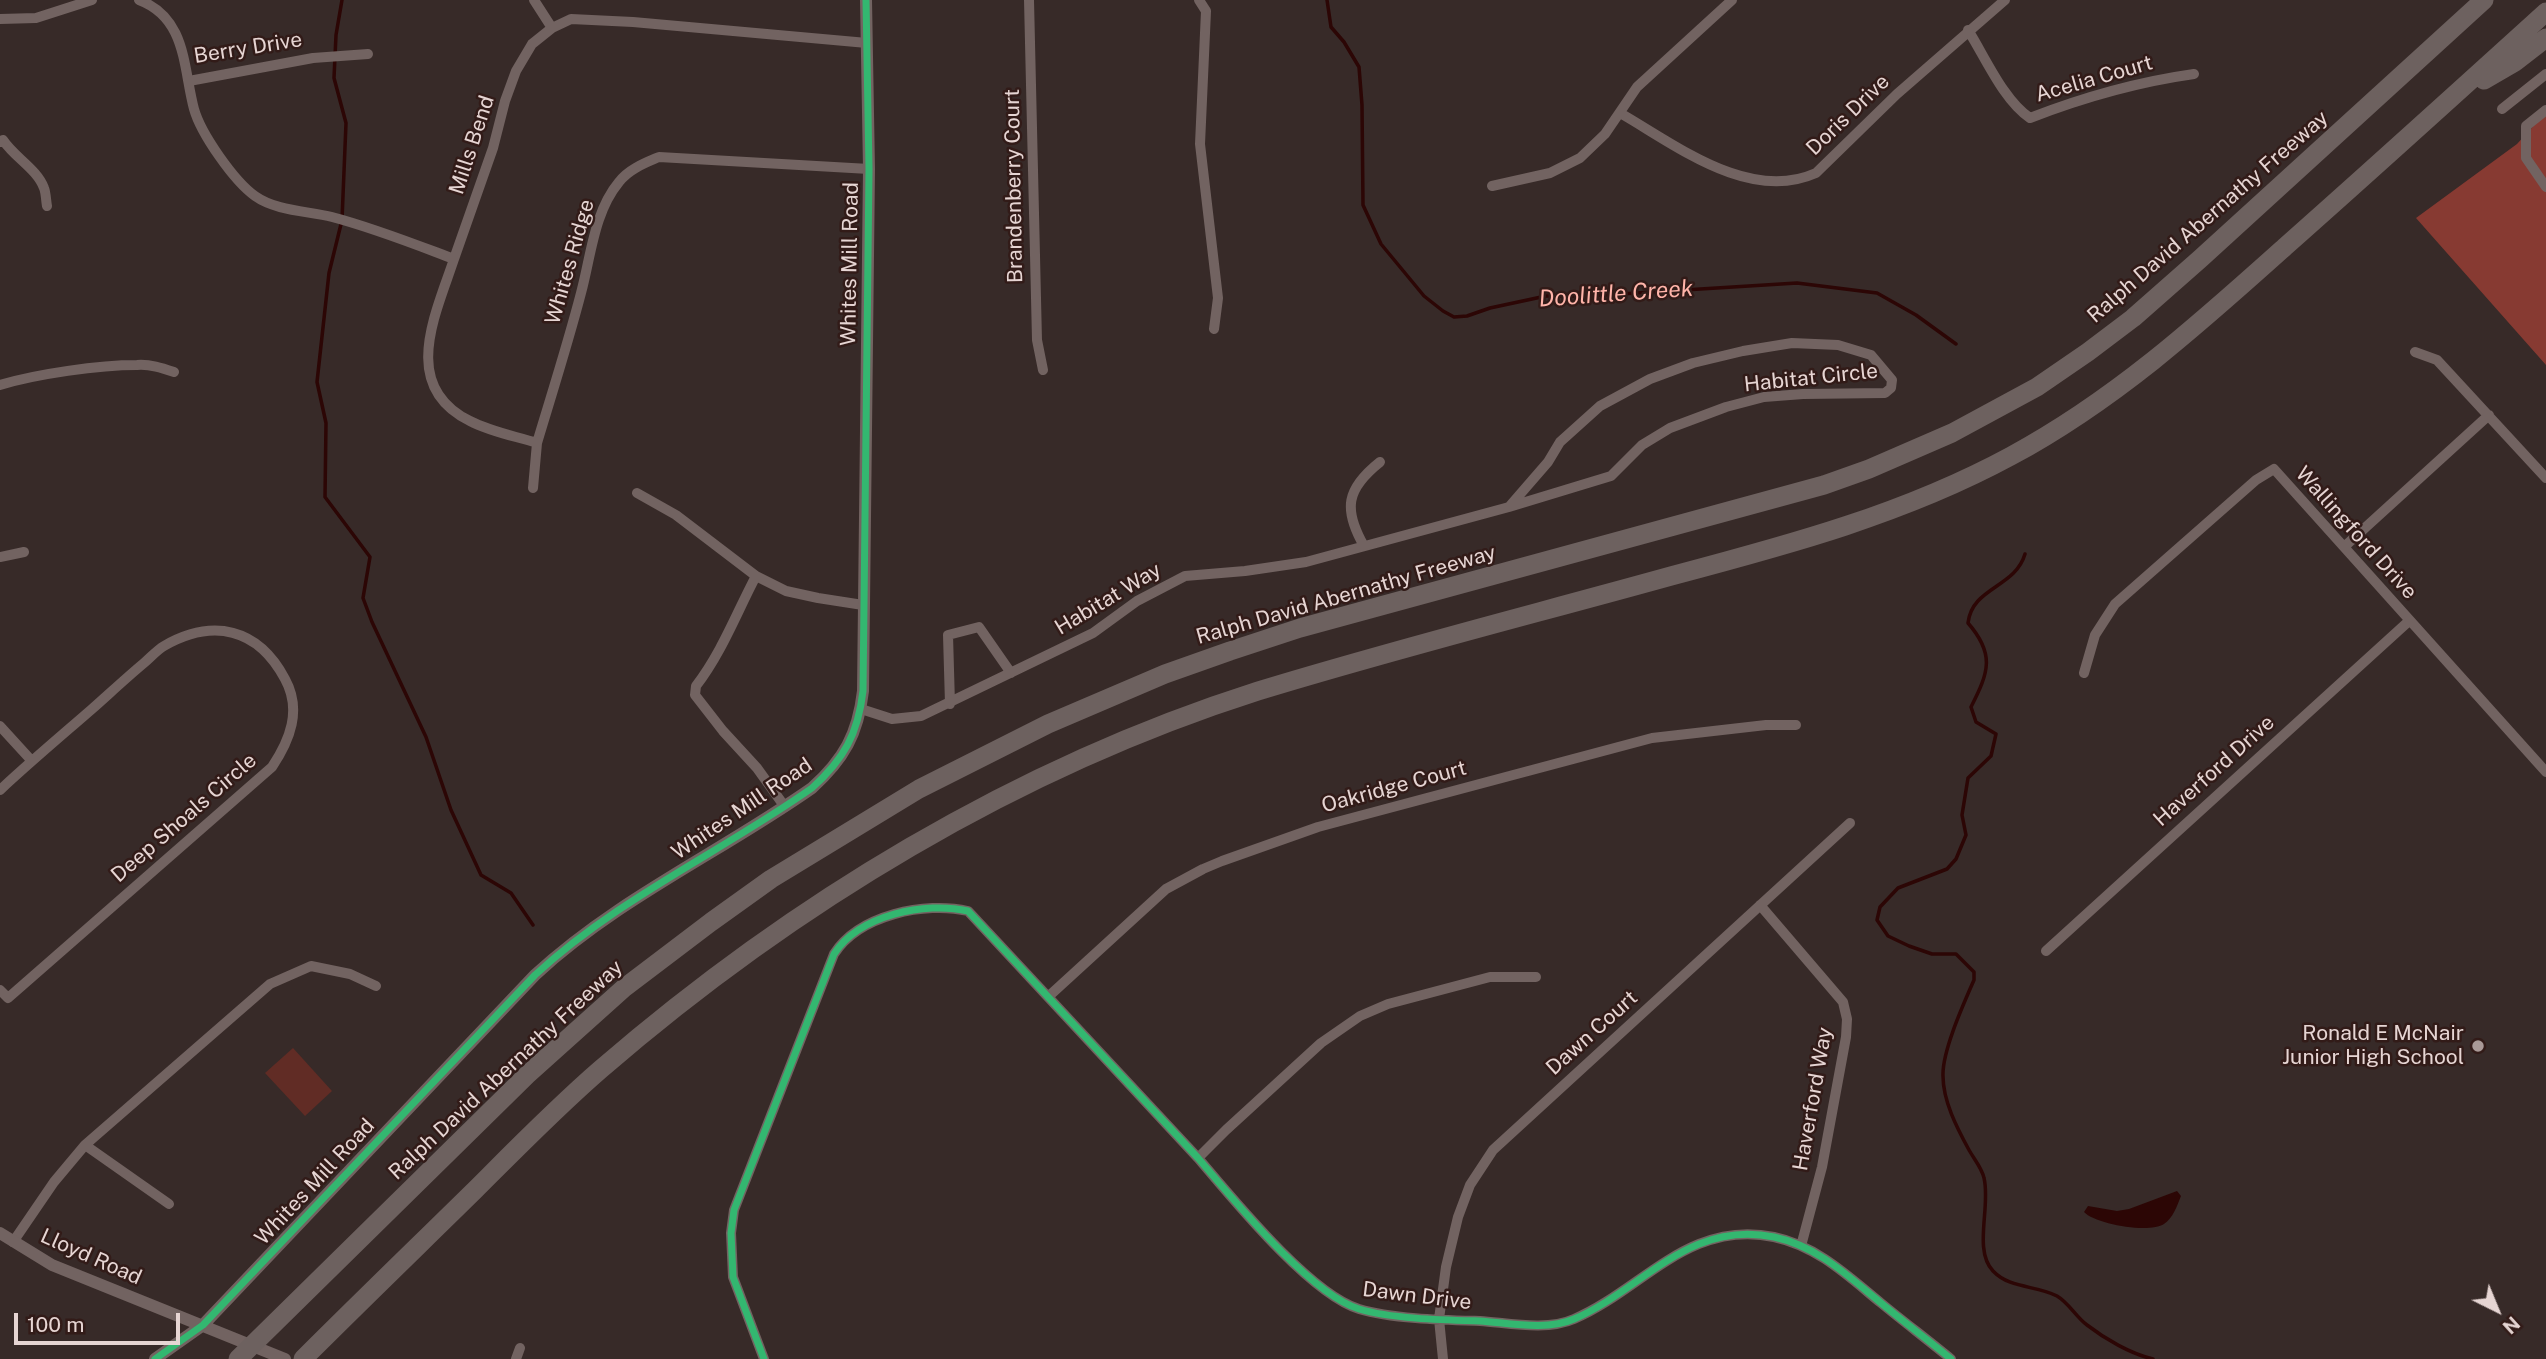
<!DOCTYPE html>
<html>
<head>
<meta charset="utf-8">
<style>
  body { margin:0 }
  #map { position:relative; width:2546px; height:1359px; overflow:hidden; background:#372a28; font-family:"Public Sans",sans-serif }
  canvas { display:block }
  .north { position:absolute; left:2462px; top:1275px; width:70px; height:70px; -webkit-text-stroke:5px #321b18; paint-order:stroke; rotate:137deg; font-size:19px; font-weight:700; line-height:28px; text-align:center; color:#e6d5d3 }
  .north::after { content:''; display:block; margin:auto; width:24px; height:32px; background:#e6d5d3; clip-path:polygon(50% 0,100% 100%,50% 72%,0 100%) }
  .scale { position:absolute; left:14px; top:1313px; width:166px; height:32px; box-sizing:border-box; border:4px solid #e6d5d3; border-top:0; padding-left:9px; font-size:21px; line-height:24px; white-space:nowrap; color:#e6d5d3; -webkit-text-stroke:5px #321b18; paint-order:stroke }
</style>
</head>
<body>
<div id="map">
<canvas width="2546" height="1359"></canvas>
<div class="north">N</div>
<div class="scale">100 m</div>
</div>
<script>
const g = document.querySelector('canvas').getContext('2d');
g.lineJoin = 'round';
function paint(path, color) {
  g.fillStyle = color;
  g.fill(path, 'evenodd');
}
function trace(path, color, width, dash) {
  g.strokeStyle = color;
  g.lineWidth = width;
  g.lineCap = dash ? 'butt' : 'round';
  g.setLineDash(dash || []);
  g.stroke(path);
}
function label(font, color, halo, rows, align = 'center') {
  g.font = font + ' "Public Sans",sans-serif';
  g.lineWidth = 5;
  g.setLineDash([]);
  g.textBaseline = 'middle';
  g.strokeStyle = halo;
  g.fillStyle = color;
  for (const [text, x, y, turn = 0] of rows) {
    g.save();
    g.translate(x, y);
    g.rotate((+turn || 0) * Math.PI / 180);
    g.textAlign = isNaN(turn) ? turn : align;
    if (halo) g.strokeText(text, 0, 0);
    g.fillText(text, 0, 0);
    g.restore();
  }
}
const green = new Path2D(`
  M 293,1048 L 332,1091 L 305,1116 L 265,1073 Z`);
const forest = new Path2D(`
  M 2546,112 L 2546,365 L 2416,218 L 2517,144 Z`);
const water = new Path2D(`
  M 2177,1191 L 2181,1196 C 2177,1206 2173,1218 2164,1224 C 2149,1234 2095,1224 2084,1212 L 2088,1206 L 2117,1211 L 2129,1209 Z`);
const stream = new Path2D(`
  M 342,0 L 336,35 L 334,78 L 346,123 L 342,220 L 329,273 L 317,382 L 326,423 L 325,497 L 370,557 L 363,598 L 372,622 L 426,737 L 451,810 L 481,875 L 511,893 L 533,925
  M 1327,0 L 1331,27 L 1344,42 L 1359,67 L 1362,105 L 1363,205 L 1381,244 L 1424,296 L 1443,311 L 1454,317 L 1467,316 L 1490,308 L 1546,296 L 1588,296 L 1797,283 L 1877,293 L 1916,315 L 1956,344
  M 2025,554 C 2015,588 1972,587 1968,623 C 1995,654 1989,672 1971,707 L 1976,722 L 1996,734 L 1991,756 L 1968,778 L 1962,815 L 1966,835 L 1956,859 L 1947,869 L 1898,888 L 1880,907 L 1877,920 L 1888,936 L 1909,946 L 1932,954 L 1956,954 L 1974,972 L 1974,980 C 1964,1003 1942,1051 1943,1076 C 1943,1101 1957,1128 1969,1150 C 1974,1159 1982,1168 1984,1178 C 1991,1206 1973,1250 1993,1271 C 2010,1289 2036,1285 2057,1296 C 2069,1303 2076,1317 2087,1325 C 2105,1339 2131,1354 2153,1359`);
const minor = new Path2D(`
  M 139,0 C 187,18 183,68 194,109 C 201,134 234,181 255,196 C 276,211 308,211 332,217 C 374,228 414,244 454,259 L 493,148 L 505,101 L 516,71 L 532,44 L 552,28 L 571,19 L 633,22 L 867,43
  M 534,0 L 552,28
  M 1029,0 L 1037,340 L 1043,370
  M 1199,0 L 1206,11 L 1200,144 L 1218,298 L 1214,329
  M 0,19 L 36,18 L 92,0
  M 1968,30 C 1985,57 2004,101 2030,118 C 2084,97 2137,82 2194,74
  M 189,81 L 313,58 L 368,54
  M 2502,109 L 2546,74
  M 2546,110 L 2526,126 L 2526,158 L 2546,187
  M 1620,113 C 1676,145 1749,203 1816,173 L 1897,94 L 2005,0
  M 0,142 L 3,140 C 14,157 37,169 44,188 C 46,193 46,201 47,206
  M 1492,186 L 1550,173 L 1580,158 L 1605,134 L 1637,87 L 1732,0
  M 454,259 C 436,314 399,386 470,421 C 491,432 515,436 537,443 C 552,393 568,343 581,293 C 591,256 594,212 619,182 C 629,169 645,163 659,157 L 869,169
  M 2415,352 L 2437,360 L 2546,478
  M 0,385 C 36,374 99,365 137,365 C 150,364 162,368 174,372
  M 533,488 L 537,443
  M 637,493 L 676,515 L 756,576 L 786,591 L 818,598 L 863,605
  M 1364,546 C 1343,509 1346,489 1380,462
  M 2344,547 L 2489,415
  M 0,557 L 24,552
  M 756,576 C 736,614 722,652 696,686 L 695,695 L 723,731 L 757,768 L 785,807
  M 2084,673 L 2095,635 L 2115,604 L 2256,480 L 2274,469 L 2546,772
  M 950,704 L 948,635 L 979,627 L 1011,673
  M 861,709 L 892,719 L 921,716 L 1093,633 L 1137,601 L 1185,576 L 1245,571 L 1306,562 L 1509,507 L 1611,476 L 1642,445 L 1670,428 L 1726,407 L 1764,397 L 1803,394 L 1885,393 L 1891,388 L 1892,380 L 1871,355 L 1838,345 L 1792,343 L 1743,351 L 1693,363 L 1650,379 L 1600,406 L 1560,442 L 1548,462 L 1509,507
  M 0,726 L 31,760
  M 0,790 C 30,762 61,736 92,709 C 109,694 126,678 144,663 C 150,658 157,650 164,646 C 213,618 258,628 285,679 C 302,710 290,740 272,767 L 8,998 L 0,990
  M 1760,905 L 1843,1002 L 1847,1019 L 1846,1037 L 1822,1167 L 1801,1246
  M 2046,951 L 2409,621
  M 1049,996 L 1166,889 L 1203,869 L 1222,861 L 1318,827 L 1652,738 L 1766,725 L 1796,725
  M 85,1145 L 169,1204
  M 1198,1158 L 1226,1130 L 1321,1043 L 1360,1016 L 1388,1004 L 1490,977 L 1536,977
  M 13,1242 L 54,1182 L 85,1145 L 270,984 L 311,966 L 350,974 L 376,986
  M 516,1359 L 520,1348
  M 764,1359 L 733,1277 L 731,1233 L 734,1210 L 834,954 C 859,915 925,901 968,911 L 1198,1158 C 1233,1199 1310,1294 1359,1309 C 1392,1319 1445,1320 1480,1321 C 1509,1323 1547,1331 1574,1319 C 1642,1290 1689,1219 1774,1237 C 1817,1246 1848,1276 1881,1303 C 1904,1322 1928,1340 1951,1359
  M 1443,1359 L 1439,1319 L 1446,1267 L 1458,1217 L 1470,1185 L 1493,1150 L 1850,823`);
const tertiary = new Path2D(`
  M 0,1233 L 52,1265 L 285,1359
  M 155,1359 L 203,1325 L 535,975 C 617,899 721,852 812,788 C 844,759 858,734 863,691 L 869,169 L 866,0`);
const motorway = new Path2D(`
  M 2484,80 L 2515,62 L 2546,38
  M 238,1359 L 527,1075 L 624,988 L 711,922 L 771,879 L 919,789 L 1048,724 L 1165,674 L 1230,651 L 1300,628 L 1824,485 L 1869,469 L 1952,433 L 2037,387 L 2088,352 L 2133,318 L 2200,259 L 2484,0
  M 303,1359 C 360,1302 418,1246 475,1190 C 516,1149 557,1107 601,1069 C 792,904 1016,768 1258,691 C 1395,649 1534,614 1671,576 C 1788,545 1904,514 2011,456 C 2115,400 2200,323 2287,245 C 2374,168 2460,90 2546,12`);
const cycleway = new Path2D(`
  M 155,1359 L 203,1325 L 535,975 C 617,899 721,852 812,788 C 844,759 858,734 863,691 L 869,169 L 866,0
  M 764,1359 L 733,1277 L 731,1233 L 734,1210 L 834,954 C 859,915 925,901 968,911 L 1198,1158 C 1233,1199 1310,1294 1359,1309 C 1392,1319 1445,1320 1480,1321 C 1509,1323 1547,1331 1574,1319 C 1642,1290 1689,1219 1774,1237 C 1817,1246 1848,1276 1881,1303 C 1904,1322 1928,1340 1951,1359`);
const markers = [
  [2478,1046,7,"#a99997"]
];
const streetNames = [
  ["Berry Drive",248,48,-9],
  ["Acelia Court",2094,79,-16],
  ["Doris Drive",1848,115,-44],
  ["Mills Bend",472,145,-72],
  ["Brandenberry Court",1014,186,-91],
  ["Ralph David Abernathy Freeway",2208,217,-41],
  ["Whites Ridge",570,262,-74],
  ["Whites Mill Road",850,264,-89],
  ["Habitat Circle",1811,378,-6],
  ["Wallingford Drive",2356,533,48],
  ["Ralph David Abernathy Freeway",1346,595,-16],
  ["Habitat Way",1108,599,-31],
  ["Haverford Drive",2214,771,-42],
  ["Oakridge Court",1394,787,-15],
  ["Whites Mill Road",742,809,-34],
  ["Deep Shoals Circle",184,818,-41],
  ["Dawn Court",1592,1033,-42],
  ["Ralph David Abernathy Freeway",506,1070,-43],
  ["Haverford Way",1813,1099,-80],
  ["Whites Mill Road",315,1182,-47],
  ["Lloyd Road",91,1257,24],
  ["Dawn Drive",1417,1296,7]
];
const poiNames = [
  ["Ronald E McNair",2464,1034],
  ["Junior High School",2464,1058]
];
const waterNames = [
  ["Doolittle Creek",1616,294,-4]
];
paint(green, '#612c25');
paint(forest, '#873a32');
paint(water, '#2c0605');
trace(stream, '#2c0605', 3.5);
trace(minor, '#726361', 10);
trace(tertiary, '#726361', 12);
trace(motorway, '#6d615f', 19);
trace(cycleway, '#33b770', 7);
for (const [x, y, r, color] of markers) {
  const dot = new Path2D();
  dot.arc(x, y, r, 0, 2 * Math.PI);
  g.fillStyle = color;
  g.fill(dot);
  trace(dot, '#321b18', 2.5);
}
label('21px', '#e6d5d3', '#321b18', streetNames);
label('21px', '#e6d5d3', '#321b18', poiNames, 'right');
label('italic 23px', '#ffb4a9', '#321b18', waterNames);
</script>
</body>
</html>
